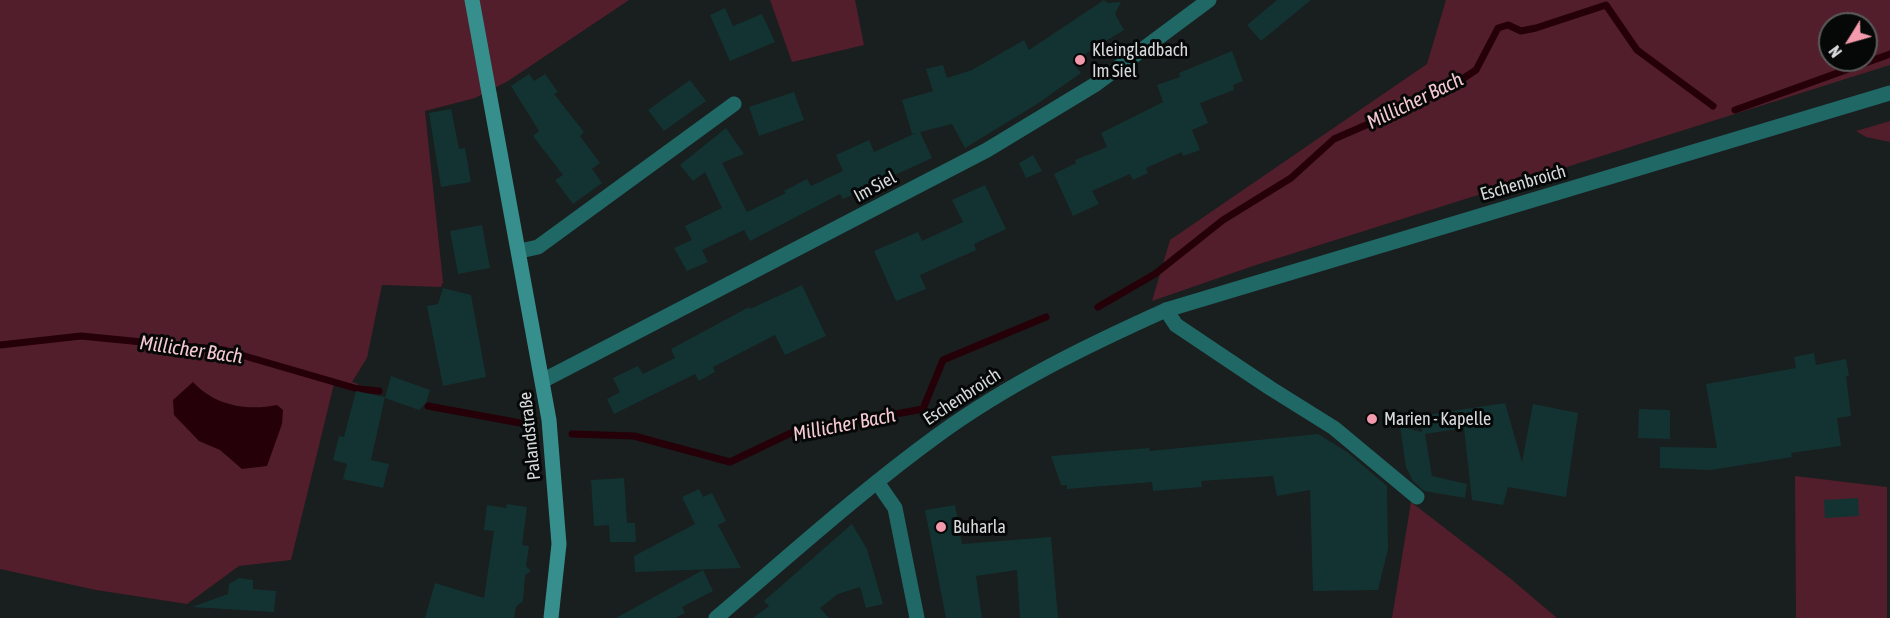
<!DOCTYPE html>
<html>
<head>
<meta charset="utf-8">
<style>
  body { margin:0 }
  #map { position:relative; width:1890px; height:618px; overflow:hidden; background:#191e1e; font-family:"Asap Condensed",sans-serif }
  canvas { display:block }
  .north { position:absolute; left:1818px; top:12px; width:60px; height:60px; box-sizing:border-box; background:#060808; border:2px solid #5a5c5c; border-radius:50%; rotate:233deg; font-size:16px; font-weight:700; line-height:24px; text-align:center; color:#d7dbdb }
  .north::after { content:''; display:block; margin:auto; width:21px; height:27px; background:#f39aac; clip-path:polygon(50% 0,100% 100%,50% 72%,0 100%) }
</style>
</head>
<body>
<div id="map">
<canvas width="1890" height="618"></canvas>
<div class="north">N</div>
</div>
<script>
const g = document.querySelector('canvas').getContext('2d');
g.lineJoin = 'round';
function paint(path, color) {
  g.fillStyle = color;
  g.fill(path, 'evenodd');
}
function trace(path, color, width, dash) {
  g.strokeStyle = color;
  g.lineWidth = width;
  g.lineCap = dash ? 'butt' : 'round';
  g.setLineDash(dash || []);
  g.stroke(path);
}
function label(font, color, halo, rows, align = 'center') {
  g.font = font + ' "Asap Condensed",sans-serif';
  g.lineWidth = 6;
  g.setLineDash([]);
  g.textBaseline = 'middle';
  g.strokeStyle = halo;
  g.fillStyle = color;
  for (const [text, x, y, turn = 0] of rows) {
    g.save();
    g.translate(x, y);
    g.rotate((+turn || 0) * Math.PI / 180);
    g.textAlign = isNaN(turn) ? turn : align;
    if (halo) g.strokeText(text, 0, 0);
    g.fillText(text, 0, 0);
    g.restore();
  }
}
const green = new Path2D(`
  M 0,0 L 629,0 L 508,81 L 475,98 L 425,111 L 443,282 L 441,287 L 382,285 L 367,358 L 352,382 L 358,384 L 356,390 L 334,384 L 291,560 L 239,566 L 187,604 L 96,590 L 0,569 Z
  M 770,0 L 855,0 L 864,45 L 792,62 Z
  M 1446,0 L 1890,0 L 1890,65 L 1253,266 L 1152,301 L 1170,240 L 1427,64 ZM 1830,24 L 1866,24 L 1866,60 L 1830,60 Z
  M 1890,121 L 1890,142 L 1866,137 L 1856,131 Z
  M 1795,476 L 1887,487 L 1887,618 L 1796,618 Z
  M 1411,502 L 1511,579 L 1557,618 L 1392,618 Z`);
const water = new Path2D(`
  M 193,382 C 215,406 247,411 277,405 L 283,410 L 282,424 L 267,466 L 242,469 L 220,450 L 199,441 L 174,415 L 173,400 Z`);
const stream = new Path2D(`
  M 1735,110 L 1890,54
  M 1098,307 L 1155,274 L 1223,220 L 1291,178 L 1334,139 L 1444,91 L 1476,70 L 1498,28 L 1508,25 L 1521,31 L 1536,28 L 1606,5 L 1637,50 L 1713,106
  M 0,345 L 81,336 L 224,350 L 358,389 L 379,391
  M 428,406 L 531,425
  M 572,434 L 634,436 L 730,462 L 791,433 L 923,409 L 943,360 L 1046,317`);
const building = new Path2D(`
  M 1104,0 L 1108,3 L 1121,2 L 1115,14 L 1124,30 L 1072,62 L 1081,73 L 1037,104 L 965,148 L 952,124 L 920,132 L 932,158 L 843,199 L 840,194 L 750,241 L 744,230 L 702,250 L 708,262 L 687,271 L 674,248 L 692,240 L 685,226 L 722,208 L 705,172 L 693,181 L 680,165 L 726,128 L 744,154 L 722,163 L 747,212 L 786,193 L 784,191 L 807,179 L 811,186 L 843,171 L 836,155 L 869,140 L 874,152 L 916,133 L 912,134 L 902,100 L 933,91 L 926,69 L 943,65 L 947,78 L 972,70 L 1024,40 L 1029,50 Z
  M 1277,0 L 1311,0 L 1261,41 L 1247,25 Z
  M 725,8 L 733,26 L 762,14 L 775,42 L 730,61 L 710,15 Z
  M 1232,51 L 1243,81 L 1233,85 L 1234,90 L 1200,103 L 1208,123 L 1192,130 L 1200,150 L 1183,156 L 1182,152 L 1146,168 L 1148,173 L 1133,180 L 1130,174 L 1092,191 L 1099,204 L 1073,216 L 1054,174 L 1076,163 L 1075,160 L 1107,147 L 1101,133 L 1163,102 L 1157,85 L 1180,77 L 1179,73 Z
  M 529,74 L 534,81 L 545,74 L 558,92 L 554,94 L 584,132 L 580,136 L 600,163 L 592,169 L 602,183 L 573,204 L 555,180 L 563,175 L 533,136 L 539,131 L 511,86 Z
  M 690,80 L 706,101 L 664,131 L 648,110 Z
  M 794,92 L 804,120 L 759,136 L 749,107 Z
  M 451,109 L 459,149 L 465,148 L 471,182 L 441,187 L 429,113 Z
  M 1033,155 L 1042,171 L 1026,178 L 1019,163 Z
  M 985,185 L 1006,229 L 974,244 L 976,250 L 920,275 L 926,289 L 896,301 L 874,251 L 918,232 L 922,241 L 963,222 L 952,200 Z
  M 482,225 L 490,268 L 458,274 L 450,231 Z
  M 802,285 L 826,336 L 785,355 L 775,335 L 713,367 L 715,372 L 699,381 L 695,374 L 614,414 L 607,399 L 620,392 L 613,378 L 638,366 L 643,374 L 675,358 L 671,349 L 749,307 L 750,309 Z
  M 443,288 L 471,295 L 486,377 L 443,386 L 427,306 L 438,304 Z
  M 1814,353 L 1816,365 L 1846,359 L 1849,376 L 1846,376 L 1851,416 L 1837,418 L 1841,446 L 1791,453 L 1792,457 L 1711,470 L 1660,468 L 1660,447 L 1717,448 L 1706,384 L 1796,368 L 1794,357 Z
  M 391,376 L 430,390 L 426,403 L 419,410 L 385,398 Z
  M 356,391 L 385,397 L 371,460 L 389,464 L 383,488 L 343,479 L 347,464 L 333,460 L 339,436 L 344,437 Z
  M 1505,403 L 1522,462 L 1533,404 L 1578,413 L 1566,497 L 1508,487 L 1503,505 L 1472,500 L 1464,428 L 1425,434 L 1432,476 L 1467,484 L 1465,498 L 1424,491 L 1413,481 L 1406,467 L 1400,426 L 1422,432 L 1420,416 Z
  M 1639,409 L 1670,410 L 1670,439 L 1638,438 Z
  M 1318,434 L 1347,452 L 1387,486 L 1388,549 L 1378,590 L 1313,591 L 1310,490 L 1277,496 L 1273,476 L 1201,481 L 1202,487 L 1153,491 L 1152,482 L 1067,489 L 1067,485 L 1061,485 L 1051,456 L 1149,448 L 1150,451 Z
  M 624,478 L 627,523 L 635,523 L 636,542 L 610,542 L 609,525 L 594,526 L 591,480 Z
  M 699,489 L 703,497 L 712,493 L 726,521 L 718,525 L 741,568 L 635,572 L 634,556 L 695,524 L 682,497 Z
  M 1858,498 L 1859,516 L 1825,518 L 1824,500 Z
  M 507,504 L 527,507 L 522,545 L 529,546 L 526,566 L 531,571 L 525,575 L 523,601 L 516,607 L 514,618 L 425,618 L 435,583 L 484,598 L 494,531 L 484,530 L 487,505 L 506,508 Z
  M 955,505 L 962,544 L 1051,537 L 1058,618 L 1020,618 L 1017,570 L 976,576 L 982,618 L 946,618 L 925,510 Z
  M 852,524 L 867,549 L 883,604 L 866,608 L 860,587 L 838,594 L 820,608 L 829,618 L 753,618 L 769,606 L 764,601 Z
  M 703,570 L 713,591 L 682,607 L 685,613 L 675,618 L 616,618 Z
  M 239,578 L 253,580 L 253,589 L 276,591 L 274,612 L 192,607 L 228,594 L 229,584 Z`);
const minor = new Path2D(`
  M 520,251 L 538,247 L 734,104
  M 1166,310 L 1176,325 L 1270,388 L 1334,428 L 1417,497
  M 544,380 L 987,150 L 1096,84 L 1209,0
  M 877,482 L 895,508 L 917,618`);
const tertiary = new Path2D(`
  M 716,618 C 789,556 861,491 938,435 C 1008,384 1088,345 1166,310 L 1890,93`);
const secondary = new Path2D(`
  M 472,0 L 549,420 L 559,544 L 551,618`);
const markers = [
  [1080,60,6,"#f39aac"],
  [1372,419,6,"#f39aac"],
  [941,527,6,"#f39aac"]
];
const poiNames = [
  ["Kleingladbach",1092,50],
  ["Im Siel",1092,71],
  ["Marien - Kapelle",1384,419],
  ["Buharla",953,527]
];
const streetNames = [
  ["Eschenbroich",1523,183,-16],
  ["Im Siel",875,187,-28],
  ["Eschenbroich",962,397,-33],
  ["Palandstraße",530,436,-96]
];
const waterNames = [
  ["Millicher Bach",1415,101,-26],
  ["Millicher Bach",191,350,8],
  ["Millicher Bach",844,425,-11]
];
paint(green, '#521e2b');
paint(water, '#250008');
trace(stream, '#250008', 7);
paint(building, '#133332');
trace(minor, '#206865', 15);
trace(tertiary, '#206865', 15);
trace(secondary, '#368f8c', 15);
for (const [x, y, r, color] of markers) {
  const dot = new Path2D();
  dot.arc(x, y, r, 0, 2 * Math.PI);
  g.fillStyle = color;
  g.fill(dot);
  trace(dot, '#060808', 2);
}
label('18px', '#d7dbdb', '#060808', poiNames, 'left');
label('18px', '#d7dbdb', '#060808', streetNames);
label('italic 20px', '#f6cad2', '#060808', waterNames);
</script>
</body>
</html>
